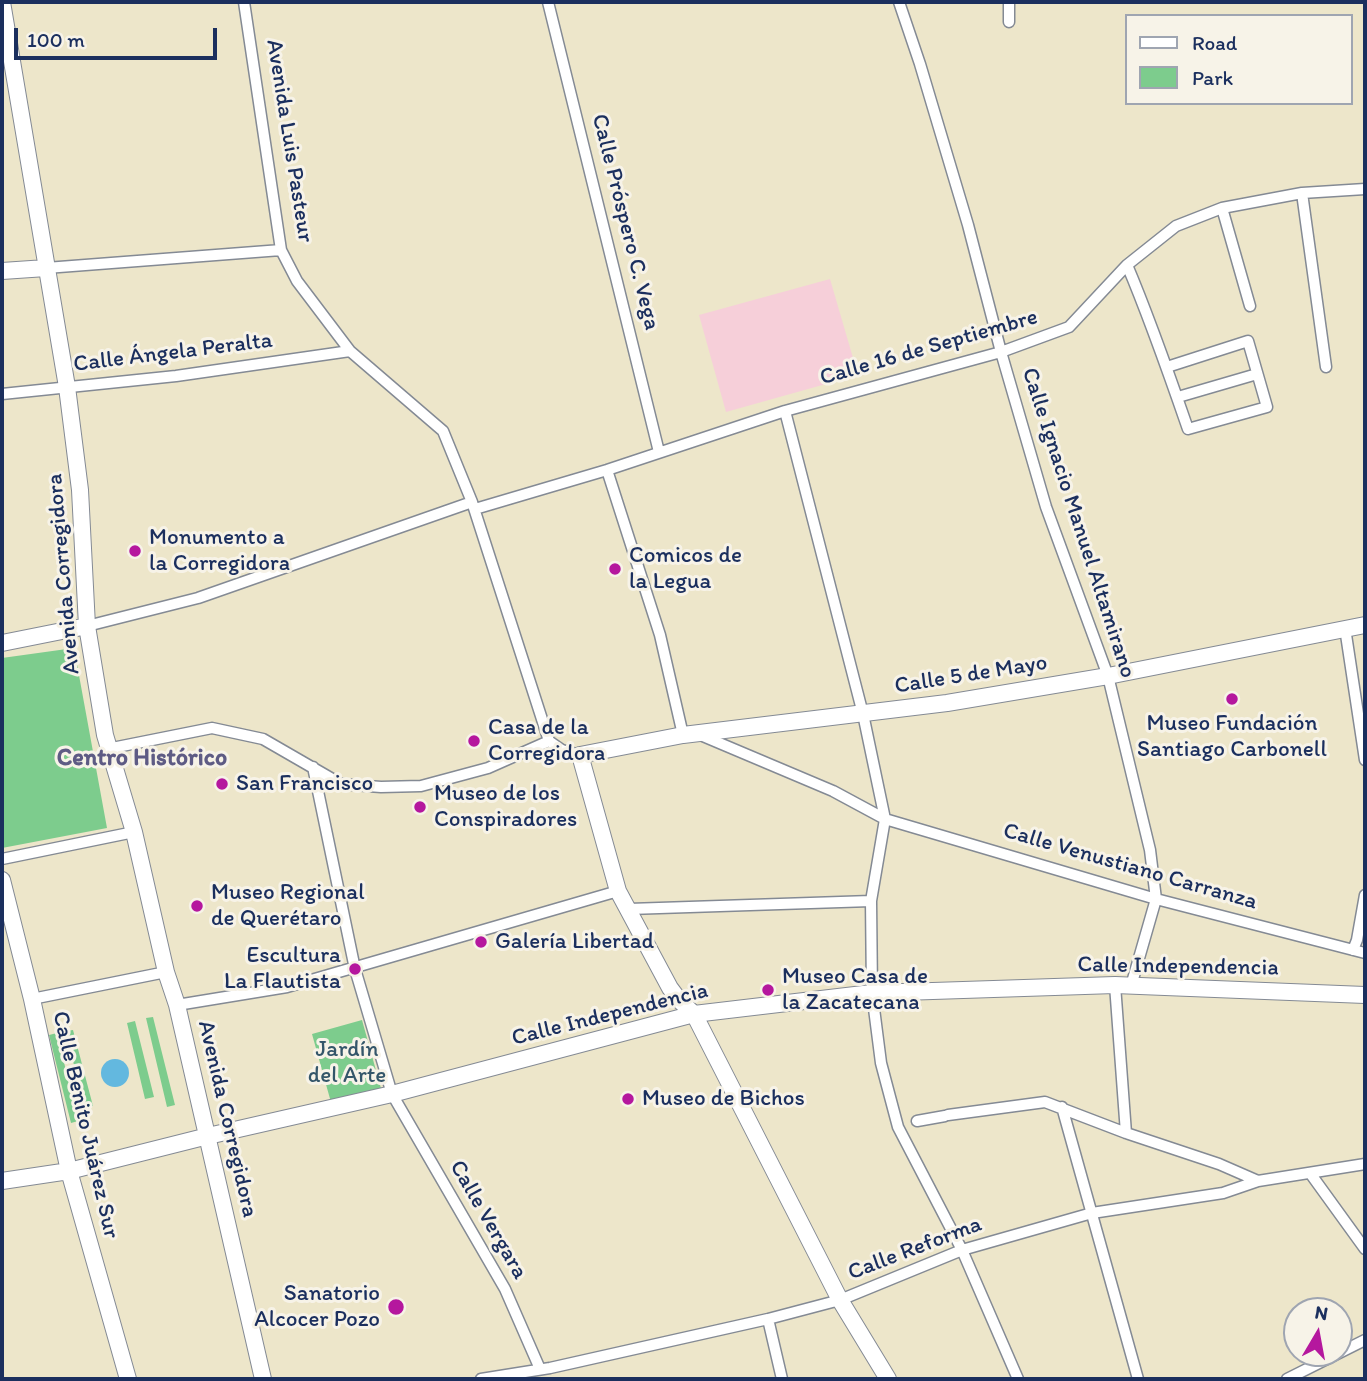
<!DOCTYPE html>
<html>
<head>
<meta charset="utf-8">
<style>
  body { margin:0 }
  #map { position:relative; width:1367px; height:1381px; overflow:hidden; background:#ede6ca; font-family:Itim,sans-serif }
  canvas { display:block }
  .frame { position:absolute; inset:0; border:4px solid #1b2f5e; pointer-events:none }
  .legend { position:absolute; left:1125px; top:14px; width:228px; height:91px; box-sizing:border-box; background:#f7f3e8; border:2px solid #9fa5b1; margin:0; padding:9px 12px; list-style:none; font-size:21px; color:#1b2f5e }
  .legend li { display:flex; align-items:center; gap:14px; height:35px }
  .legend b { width:35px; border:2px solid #9fa5b1 }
  .north { position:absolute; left:1283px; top:1297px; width:70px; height:70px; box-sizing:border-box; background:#f7f3e8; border:2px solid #9fa5b1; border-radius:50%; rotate:10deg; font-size:19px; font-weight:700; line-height:28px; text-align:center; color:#1b2f5e }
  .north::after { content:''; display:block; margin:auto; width:24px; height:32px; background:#b5179e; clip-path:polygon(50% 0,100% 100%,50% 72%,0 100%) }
  .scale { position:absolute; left:14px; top:28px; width:203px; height:32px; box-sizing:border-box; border:4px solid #1b2f5e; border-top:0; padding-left:9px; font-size:21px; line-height:24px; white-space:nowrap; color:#1b2f5e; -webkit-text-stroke:5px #f7f3e8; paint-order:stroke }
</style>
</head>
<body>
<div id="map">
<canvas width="1367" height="1381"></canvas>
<div class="frame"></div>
<ul class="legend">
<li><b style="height:9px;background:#fff"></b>Road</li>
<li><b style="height:19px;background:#7dcc8d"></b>Park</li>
</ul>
<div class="north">N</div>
<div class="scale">100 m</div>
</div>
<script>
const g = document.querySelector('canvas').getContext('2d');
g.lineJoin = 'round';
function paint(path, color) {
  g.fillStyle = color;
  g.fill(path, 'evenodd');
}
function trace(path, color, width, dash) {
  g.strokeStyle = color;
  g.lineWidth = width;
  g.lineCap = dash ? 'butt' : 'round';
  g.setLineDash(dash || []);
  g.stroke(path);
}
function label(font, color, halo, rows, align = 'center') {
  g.font = font + ' Itim,sans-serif';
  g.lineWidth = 6;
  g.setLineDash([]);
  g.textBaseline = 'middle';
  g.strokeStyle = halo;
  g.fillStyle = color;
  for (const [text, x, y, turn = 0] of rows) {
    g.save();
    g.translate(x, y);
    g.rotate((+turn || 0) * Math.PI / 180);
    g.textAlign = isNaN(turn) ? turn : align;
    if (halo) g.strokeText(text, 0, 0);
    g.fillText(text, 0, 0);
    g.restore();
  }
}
const built = new Path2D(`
  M 830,279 L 858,375 L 726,412 L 699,315 Z`);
const green = new Path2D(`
  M 74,648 L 107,828 L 2,848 L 2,658 Z
  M 153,1017 L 175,1105 L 167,1107 L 146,1018 Z
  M 362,1020 L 382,1092 L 332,1106 L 312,1034 Z
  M 135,1021 L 154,1097 L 145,1099 L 127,1023 Z
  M 73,1030 L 93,1106 L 84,1108 L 66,1031 Z
  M 57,1033 L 78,1121 L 71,1123 L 49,1035 Z`);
const water = new Path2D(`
  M101 1073a14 14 0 1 1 28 0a14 14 0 1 1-28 0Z`);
const street = new Path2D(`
  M 244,2 L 281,250 L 297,281 L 350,351 L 443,431 L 472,502 L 549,741 L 562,750 L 580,755
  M 548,2 L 659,452
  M 899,2 L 920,64 L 968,225 L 1001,352 L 1046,507 L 1108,676 L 1150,850 L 1156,899 L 1131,986
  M 1009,22 L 1009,2
  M 1302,193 L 1326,367
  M 1222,208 L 1250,306
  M 1127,265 C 1150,319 1169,374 1188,429 L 1267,407 L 1248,341 L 1167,367
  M 46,268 L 281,250
  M 2,394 L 176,376 L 350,351
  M 1178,397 L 1257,374
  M 785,411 L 863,714 L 885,819 L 871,901 L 872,993 L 881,1063 L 898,1127 L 962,1250 L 1018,1379
  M 607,470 L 660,635 L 683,735
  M 475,509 L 607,470 L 785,411 L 1001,352 L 1069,327 L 1127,265 L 1176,226 L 1222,208 L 1302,193 L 1365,189
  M 87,626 L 198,598 L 472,502
  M 1345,628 L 1365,760
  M 698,734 L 833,791 L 885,819 L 1156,899 L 1365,953
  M 107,749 L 212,728 L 263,739 L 341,784 L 381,787 L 421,786 L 488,768 L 549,741
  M 313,767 L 355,969 L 392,1094 L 505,1289 L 540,1369
  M 2,859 L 134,832
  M 629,909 L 871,901
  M 1353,950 L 1357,940 L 1365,895
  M 1115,985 L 1126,1133
  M 32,999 L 166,972
  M 177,1005 L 287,987 L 618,891
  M 1062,1107 L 1138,1379
  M 948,1115 L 1045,1102 L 1126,1133 L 1219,1164 L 1258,1181
  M 917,1121 L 945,1116
  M 1310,1173 L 1365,1249
  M 768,1319 L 782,1379
  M 481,1379 L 550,1368 L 768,1319 L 840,1300 L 962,1250 L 1092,1213 L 1223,1193 L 1258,1181 L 1365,1164
  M 1287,1379 L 1365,1340`);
const secondary = new Path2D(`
  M 2,2 L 67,387 L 80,490 L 87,626 L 105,735 L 134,832 L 166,972 L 177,1005 L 263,1379
  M 2,271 L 46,268
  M 2,643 L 87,626
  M 2,880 L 32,999 L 69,1171 L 128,1379
  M 2,1181 L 69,1171 L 208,1136 L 392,1094 L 694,1014 L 872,993 L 1115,985 L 1365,995
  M 888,1379 L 840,1300 L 694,1014 L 679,1000 L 670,988 L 618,891 L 580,755 L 683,735 L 947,703 L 1108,676 L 1365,625`);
const markers = [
  [135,551,7,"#b5179e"],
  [615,569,7,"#b5179e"],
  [1232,699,7,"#b5179e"],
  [474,741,7,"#b5179e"],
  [222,784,7,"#b5179e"],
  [420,807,7,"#b5179e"],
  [197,906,7,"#b5179e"],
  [481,942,7,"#b5179e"],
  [355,969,7,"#b5179e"],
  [768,990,7,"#b5179e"],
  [628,1099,7,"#b5179e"],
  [396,1307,9,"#b5179e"]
];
const streetNames = [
  ["Avenida Luis Pasteur",289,141,81],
  ["Calle Próspero C. Vega",625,222,76],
  ["Calle 16 de Septiembre",929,348,-16],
  ["Calle Ángela Peralta",173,353,-7],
  ["Calle Ignacio Manuel Altamirano",1078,523,72],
  ["Avenida Corregidora",64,574,-95],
  ["Calle 5 de Mayo",971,675,-9],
  ["Calle Venustiano Carranza",1130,867,16],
  ["Calle Independencia",1178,967,1],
  ["Calle Independencia",610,1015,-14],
  ["Avenida Corregidora",227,1119,77],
  ["Calle Benito Juárez Sur",85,1125,77],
  ["Calle Vergara",488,1220,60],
  ["Calle Reforma",915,1249,-21]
];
const poiNames = [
  ["Monumento a",149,538],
  ["la Corregidora",149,564],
  ["Comicos de",629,556],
  ["la Legua",629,582],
  ["Museo Fundación",1232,724,"center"],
  ["Santiago Carbonell",1232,750,"center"],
  ["Casa de la",488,728],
  ["Corregidora",488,754],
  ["San Francisco",236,784],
  ["Museo de los",434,794],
  ["Conspiradores",434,820],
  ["Museo Regional",211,893],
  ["de Querétaro",211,919],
  ["Galería Libertad",495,942],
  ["Escultura",341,956,"right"],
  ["La Flautista",341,982,"right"],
  ["Museo Casa de",782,977],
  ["la Zacatecana",782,1003],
  ["Museo de Bichos",642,1099],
  ["Sanatorio",380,1294,"right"],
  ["Alcocer Pozo",380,1320,"right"]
];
const parkNames = [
  ["Jardín",347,1050],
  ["del Arte",347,1076]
];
const neighbourhoodNames = [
  ["Centro Histórico",142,759]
];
paint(built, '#f6cfd9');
paint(green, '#7dcc8d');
paint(water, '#63b8df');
trace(street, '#848a94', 13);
trace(secondary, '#848a94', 18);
trace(street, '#fff', 10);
trace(secondary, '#fff', 16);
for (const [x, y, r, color] of markers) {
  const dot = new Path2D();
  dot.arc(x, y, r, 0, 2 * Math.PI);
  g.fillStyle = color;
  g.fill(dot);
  trace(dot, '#f7f3e8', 2.5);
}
label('23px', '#1b2f5e', '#f7f3e8', streetNames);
label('23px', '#1b2f5e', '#f7f3e8', poiNames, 'left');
label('23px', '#34566a', '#f7f3e8', parkNames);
label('bold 24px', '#5e5b84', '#f7f3e8', neighbourhoodNames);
</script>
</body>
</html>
